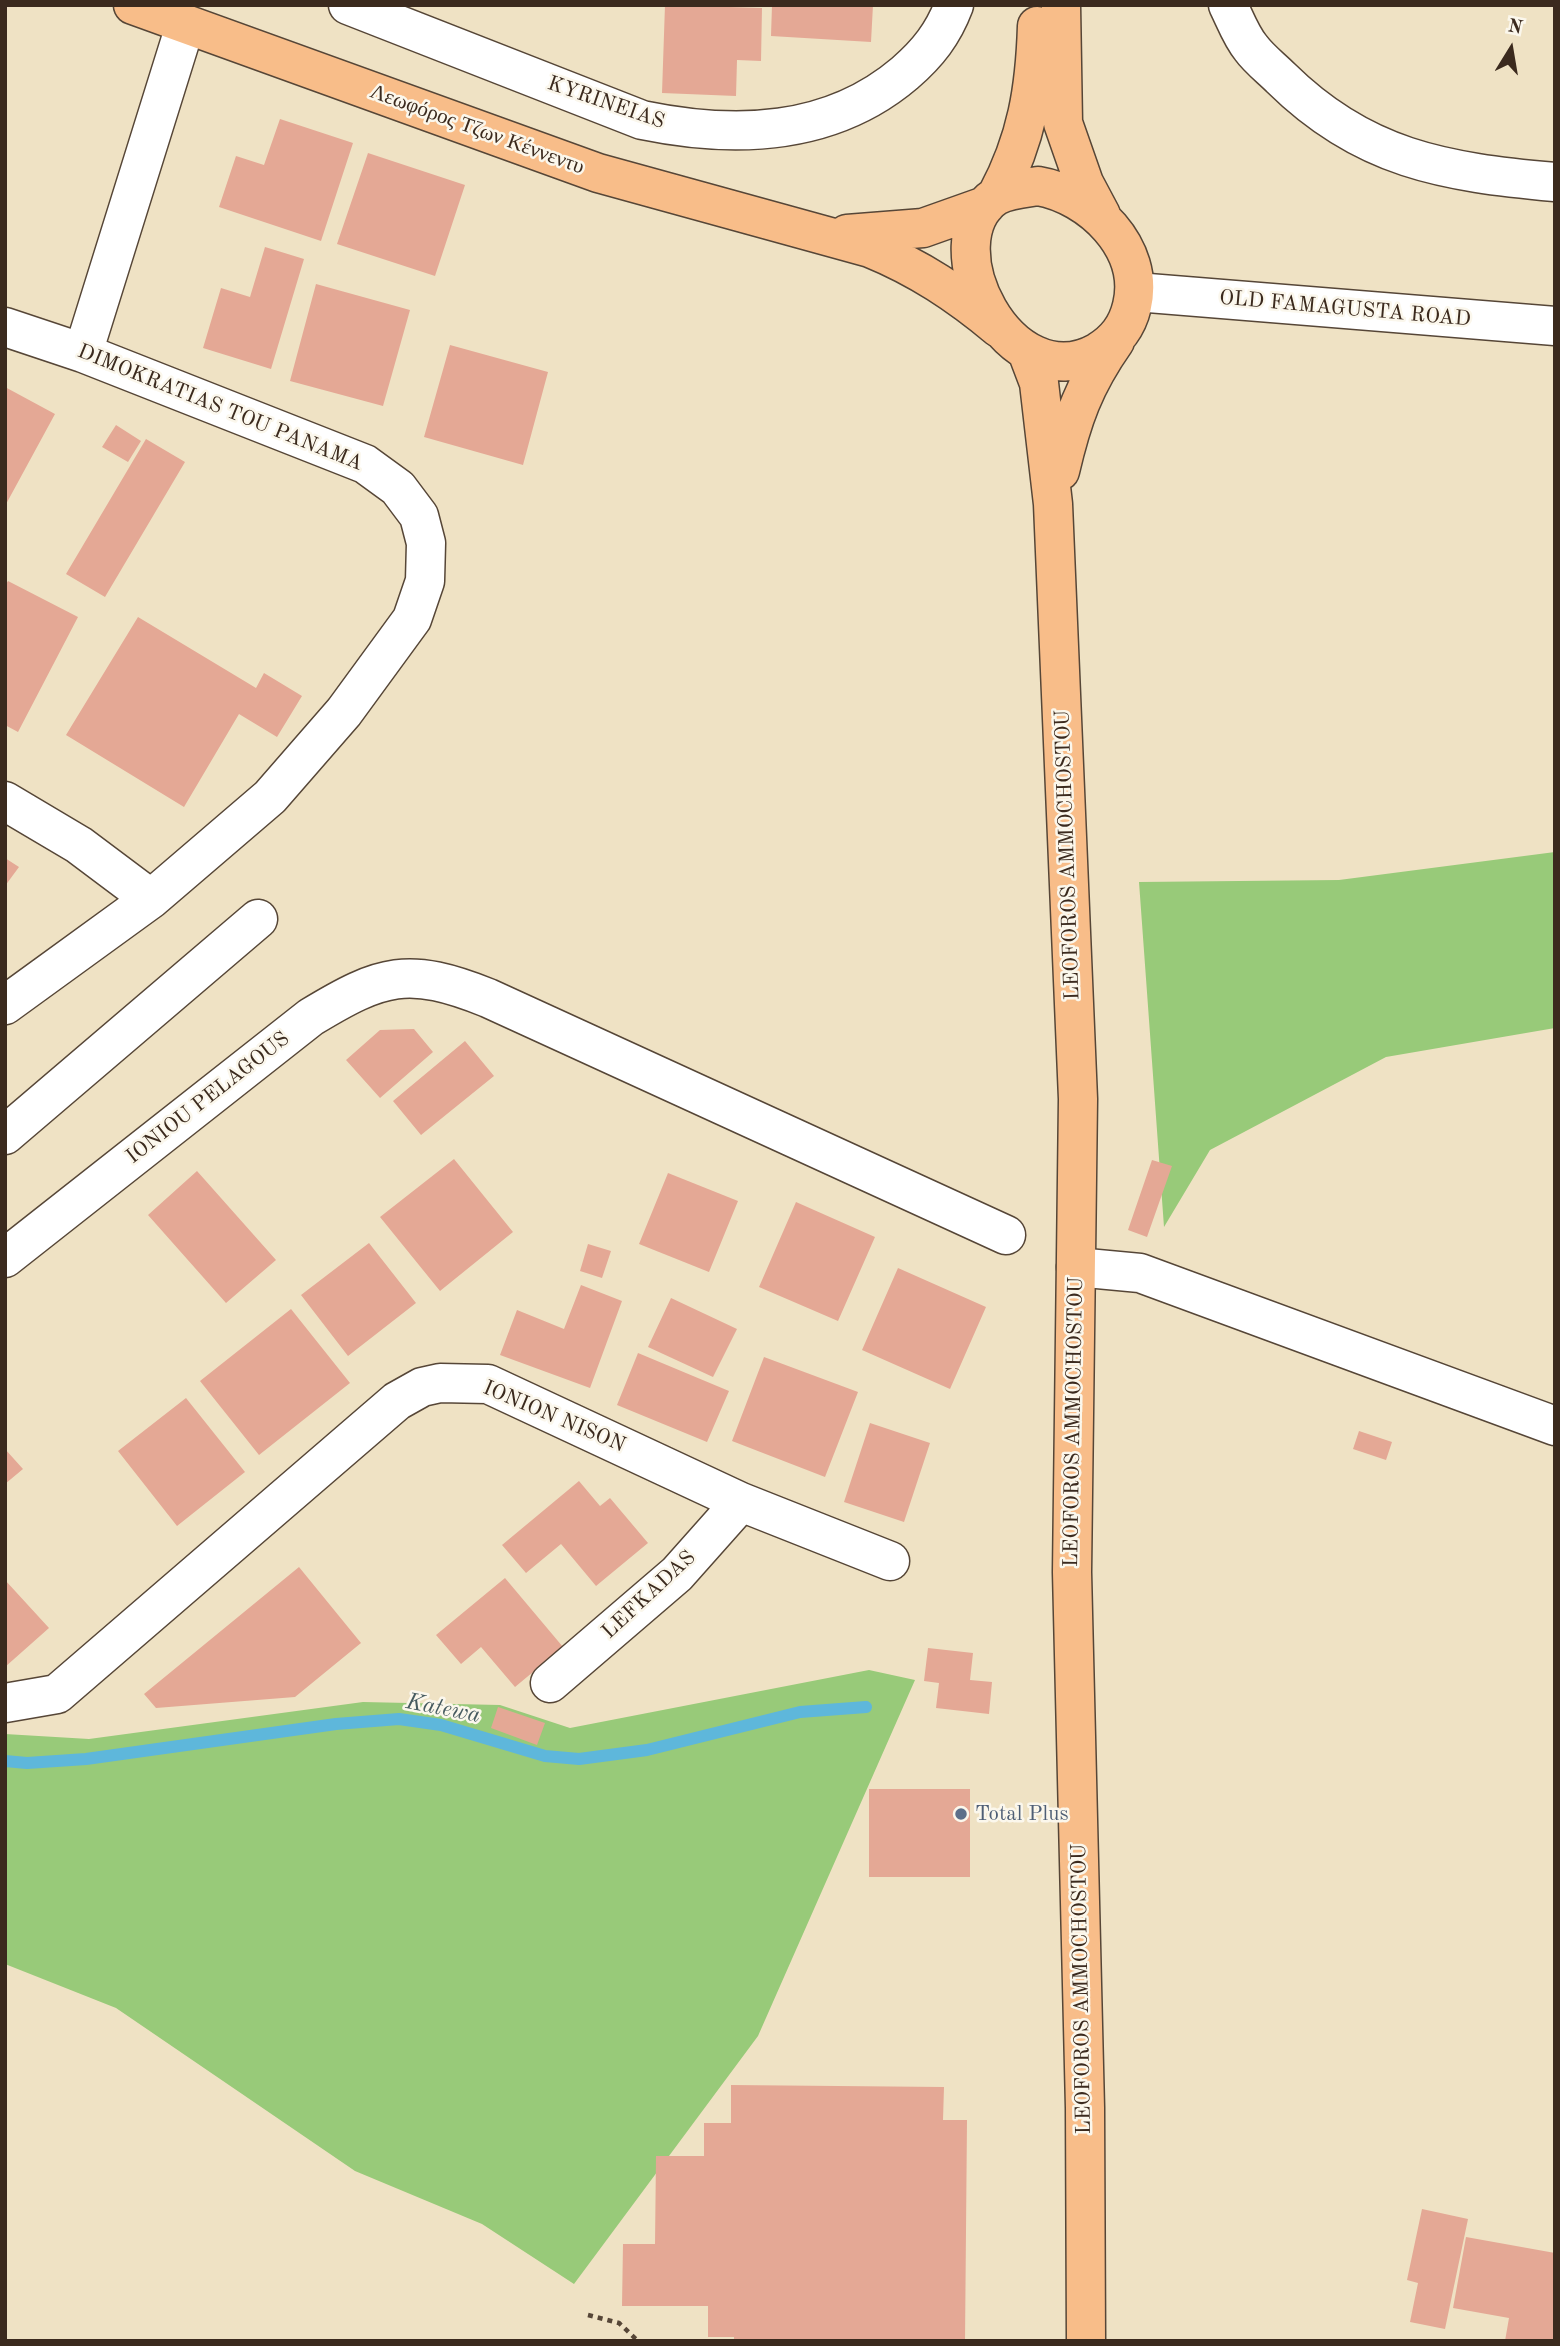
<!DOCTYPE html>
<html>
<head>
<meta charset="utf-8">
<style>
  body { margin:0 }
  #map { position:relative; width:1560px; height:2346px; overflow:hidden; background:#efe2c4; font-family:"Old Standard TT",serif }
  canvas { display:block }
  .frame { position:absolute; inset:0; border:7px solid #3b2a1e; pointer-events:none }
  .north { position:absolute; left:1476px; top:14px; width:70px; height:70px; -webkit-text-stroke:5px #fbf7ec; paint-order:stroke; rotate:11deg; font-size:19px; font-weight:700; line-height:28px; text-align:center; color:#3b2a1e }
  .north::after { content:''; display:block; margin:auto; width:24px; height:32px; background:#3b2a1e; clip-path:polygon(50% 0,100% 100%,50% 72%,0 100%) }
</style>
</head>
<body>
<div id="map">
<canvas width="1560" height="2346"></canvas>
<div class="frame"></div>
<div class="north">N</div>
</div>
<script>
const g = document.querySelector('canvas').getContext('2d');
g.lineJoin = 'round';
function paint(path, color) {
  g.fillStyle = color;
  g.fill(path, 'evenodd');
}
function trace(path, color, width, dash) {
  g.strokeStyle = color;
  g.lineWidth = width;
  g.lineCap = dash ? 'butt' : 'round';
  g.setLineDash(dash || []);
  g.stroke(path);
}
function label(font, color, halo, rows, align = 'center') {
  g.font = font + ' "Old Standard TT",serif';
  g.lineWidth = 5;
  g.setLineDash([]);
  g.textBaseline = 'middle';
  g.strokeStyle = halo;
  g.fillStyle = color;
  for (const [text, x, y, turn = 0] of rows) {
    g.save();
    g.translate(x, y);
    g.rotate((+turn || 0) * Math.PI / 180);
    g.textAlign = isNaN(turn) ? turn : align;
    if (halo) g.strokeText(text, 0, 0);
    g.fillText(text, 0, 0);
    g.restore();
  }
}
const green = new Path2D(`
  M 1555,852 L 1555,1028 L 1386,1057 L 1210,1150 L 1164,1227 L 1139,882 L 1339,880 Z
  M 869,1670 L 915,1680 L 758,2036 L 574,2284 L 482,2224 L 355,2171 L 116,2008 L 5,1964 L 5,1734 L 89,1739 L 363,1702 L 500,1705 L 570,1728 Z`);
const stream = new Path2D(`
  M 5,1761 L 27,1763 L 86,1759 L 336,1724 L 399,1719 L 441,1725 L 545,1756 L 579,1759 L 647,1750 L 800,1712 L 866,1707`);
const building = new Path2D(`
  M 665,5 L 762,8 L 761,61 L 737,60 L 736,96 L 662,93 Z
  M 772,5 L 873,5 L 871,42 L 771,36 Z
  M 280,119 L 353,143 L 321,241 L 219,207 L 236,156 L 264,165 Z
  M 368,153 L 465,185 L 435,276 L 337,244 Z
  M 265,247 L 304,259 L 271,369 L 203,348 L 221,288 L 250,297 Z
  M 316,284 L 410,310 L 383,406 L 290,381 Z
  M 450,345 L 548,372 L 523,465 L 424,437 Z
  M 5,387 L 55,414 L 5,506 Z
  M 116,425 L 141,441 L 128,462 L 102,447 Z
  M 146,439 L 185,462 L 105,597 L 66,574 Z
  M 8,581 L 78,617 L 18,732 L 5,725 L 5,586 Z
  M 138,617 L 256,688 L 264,673 L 302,696 L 277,737 L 239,714 L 184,807 L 66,735 Z
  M 5,858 L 19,867 L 5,886 Z
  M 414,1029 L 433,1052 L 380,1098 L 346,1060 L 380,1030 Z
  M 465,1041 L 494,1076 L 421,1135 L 393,1101 Z
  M 454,1159 L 513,1232 L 440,1291 L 380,1217 Z
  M 1152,1160 L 1172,1166 L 1147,1237 L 1128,1230 Z
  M 197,1171 L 276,1260 L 226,1303 L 148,1215 Z
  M 668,1173 L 738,1201 L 709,1272 L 639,1244 Z
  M 796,1202 L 875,1237 L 838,1321 L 759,1287 Z
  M 369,1243 L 416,1303 L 348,1356 L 301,1295 Z
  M 588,1244 L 611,1251 L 602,1278 L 580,1271 Z
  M 898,1268 L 986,1307 L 950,1389 L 862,1350 Z
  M 581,1285 L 622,1301 L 590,1388 L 500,1355 L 517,1310 L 564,1329 Z
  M 671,1298 L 737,1329 L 713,1377 L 648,1347 Z
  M 291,1309 L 350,1383 L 259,1455 L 200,1381 Z
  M 638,1353 L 729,1391 L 707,1442 L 617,1405 Z
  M 764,1357 L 858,1392 L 825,1477 L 732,1441 Z
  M 186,1398 L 245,1472 L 177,1526 L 118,1451 Z
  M 870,1423 L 930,1443 L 904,1522 L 844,1502 Z
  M 1359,1431 L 1392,1442 L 1386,1460 L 1353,1449 Z
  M 5,1449 L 23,1469 L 5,1484 Z
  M 579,1481 L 600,1506 L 610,1498 L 648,1543 L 596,1586 L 561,1544 L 526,1573 L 502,1545 Z
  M 299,1567 L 361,1643 L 295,1697 L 156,1708 L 144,1694 Z
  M 505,1578 L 563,1647 L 515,1687 L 481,1647 L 461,1664 L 436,1635 Z
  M 5,1580 L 49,1628 L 5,1667 Z
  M 928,1648 L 973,1653 L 970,1680 L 992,1682 L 989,1714 L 936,1708 L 939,1683 L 924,1681 Z
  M 498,1707 L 545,1723 L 537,1745 L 491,1728 Z
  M 869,1789 L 970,1789 L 970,1877 L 869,1877 Z
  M 731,2085 L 944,2087 L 943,2120 L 967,2120 L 965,2341 L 734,2341 L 734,2337 L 708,2337 L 708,2306 L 622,2306 L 623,2244 L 655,2244 L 656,2156 L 704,2156 L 704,2123 L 731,2123 Z
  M 1422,2209 L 1468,2219 L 1445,2329 L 1410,2322 L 1418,2283 L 1407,2280 Z
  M 1466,2237 L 1555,2253 L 1555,2340 L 1505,2341 L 1509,2318 L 1453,2308 Z`);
const path = new Path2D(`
  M 588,2315 L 619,2323 L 638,2341`);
const minor = new Path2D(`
  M 348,5 L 642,120 C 734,139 830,137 905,73 C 928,53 943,34 954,5
  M 1228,5 C 1235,19 1241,36 1251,48 C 1259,59 1271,68 1281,78 C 1363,159 1444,172 1555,182
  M 1136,292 L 1555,326
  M 5,327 L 83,353 L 365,464 L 398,488 L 419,516 L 426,543 L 425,581 L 412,619 L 344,712 L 270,797 L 151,899 L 5,1005
  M 83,353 L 185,26
  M 5,801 L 79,845 L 151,899
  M 5,1135 L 258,919
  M 5,1258 L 311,1017 C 382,974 408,966 488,998 L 1006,1235
  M 1076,1267 L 1140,1273 L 1555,1426
  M 550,1683 L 677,1574 L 741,1502
  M 5,1703 L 57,1694 L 397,1401 L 422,1387 L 440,1383 L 488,1384 L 741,1502 L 890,1561`);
const major = new Path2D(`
  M 133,5 L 598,173 L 870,248 C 919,268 958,294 999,328
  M 1061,5 L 1063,123 L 1084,183 L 1101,215
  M 1038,186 C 1091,195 1146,248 1132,306 C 1127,327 1116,341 1098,352 C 1009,402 928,241 996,196 C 1008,189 1025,188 1038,186 Z
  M 997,195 C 1027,139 1035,89 1037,26
  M 847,234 L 923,228 L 985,206
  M 1028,354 L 1039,383 L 1053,504 L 1078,1099 L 1072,1572 L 1085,2108 L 1086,2341
  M 1060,471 C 1072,419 1084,385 1115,341`);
const markers = [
  [961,1814,7,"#5c6f8a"]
];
const streetNames = [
  ["KYRINEIAS",606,103,19],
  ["Λεωφόρος Τζων Κέννεντυ",477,130,20],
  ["OLD FAMAGUSTA ROAD",1345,309,5],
  ["DIMOKRATIAS TOU PANAMA",220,408,22],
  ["LEOFOROS AMMOCHOSTOU",1068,855,-92],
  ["IONIOU PELAGOUS",208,1098,-38],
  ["IONION NISON",554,1417,23],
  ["LEOFOROS AMMOCHOSTOU",1074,1422,-89],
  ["LEFKADAS",649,1595,-43],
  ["LEOFOROS AMMOCHOSTOU",1082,1989,-91]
];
const serviceNames = [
  ["Total Plus",975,1814]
];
const waterNames = [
  ["Katewa",443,1709,11]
];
paint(green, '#98ca79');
trace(stream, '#5eb7db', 12);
paint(building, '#e4a895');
trace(minor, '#564637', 41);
trace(major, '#564637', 41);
trace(path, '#564637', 4.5, [5, 5]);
trace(minor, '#fff', 38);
trace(major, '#f8bd89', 38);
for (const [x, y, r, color] of markers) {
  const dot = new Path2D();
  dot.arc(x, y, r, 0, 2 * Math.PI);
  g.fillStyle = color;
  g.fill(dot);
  trace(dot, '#fbf7ec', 2.5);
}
label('21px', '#3b2a1e', '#fbf7ec', streetNames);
label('21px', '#4e5e75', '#fbf7ec', serviceNames, 'left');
label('italic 23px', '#475b60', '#fbf7ec', waterNames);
</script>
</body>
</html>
